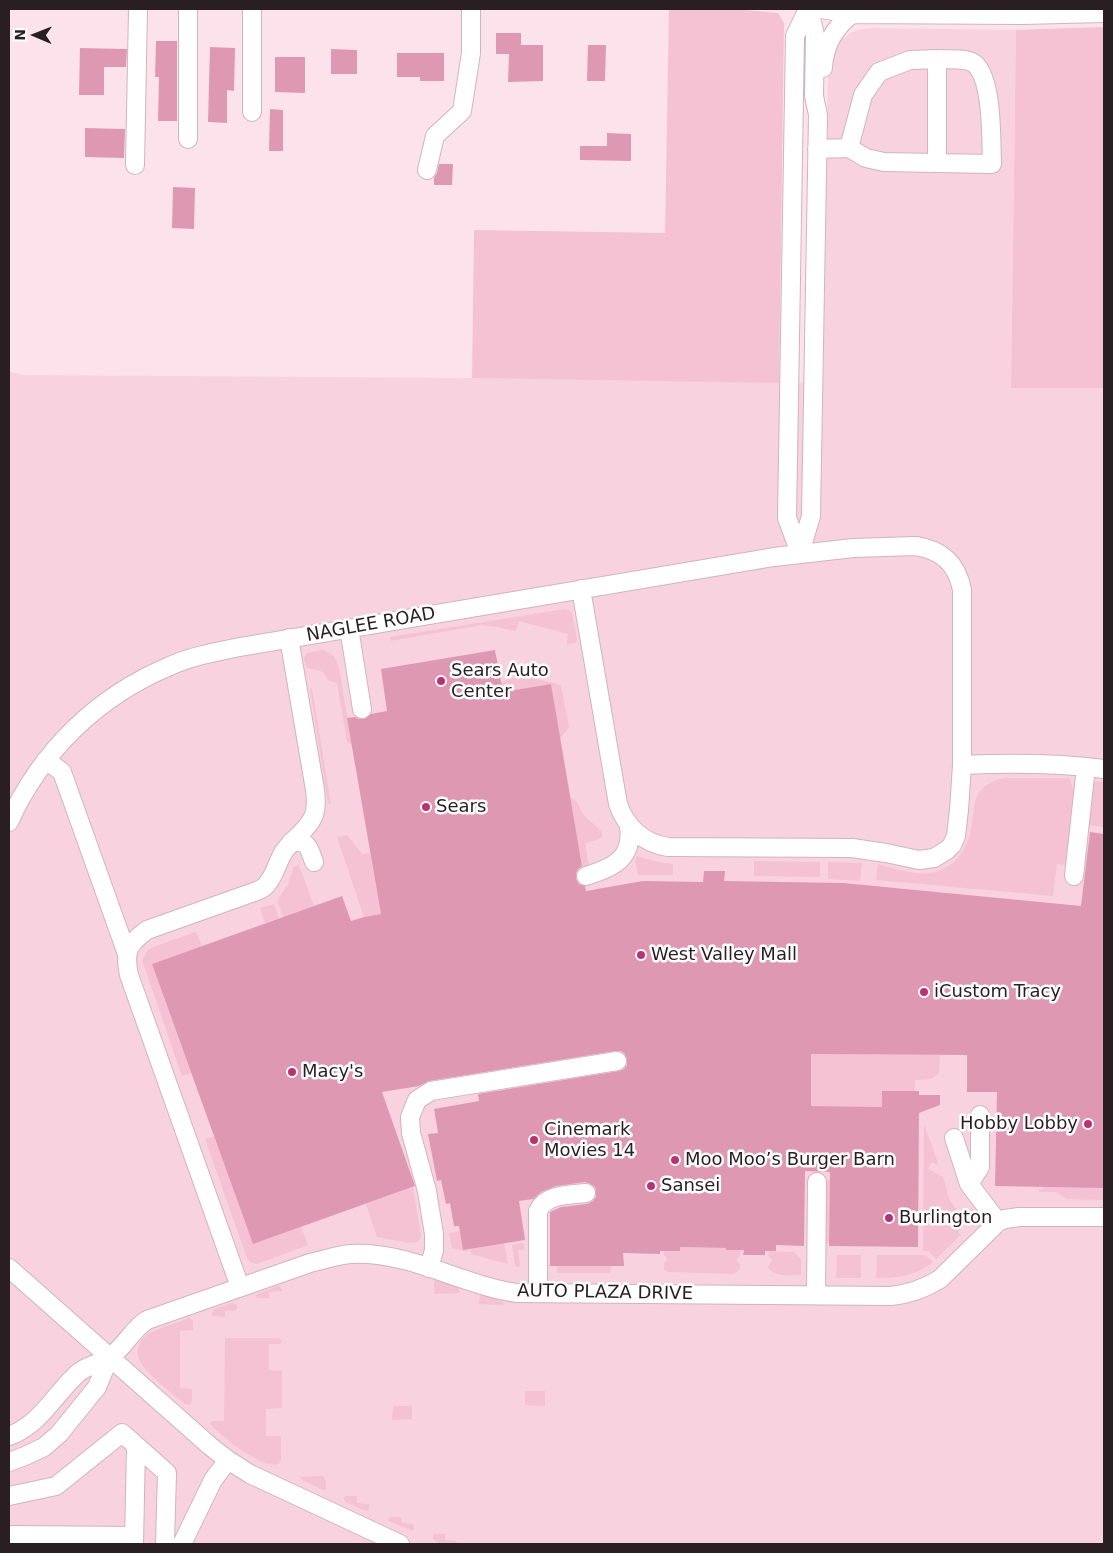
<!DOCTYPE html>
<html>
<head>
<meta charset="utf-8">
<style>
  body { margin:0 }
  #map { position:relative; width:1113px; height:1553px; overflow:hidden; background:#fce3eb; font-family:"DejaVu Sans",sans-serif }
  canvas { display:block }
  .frame { position:absolute; inset:0; border:10px solid #291e21; pointer-events:none }
  .north { position:absolute; left:10px; top:10px; width:50px; height:50px; -webkit-text-stroke:4px #fff; paint-order:stroke; rotate:271deg; font-size:14px; font-weight:700; line-height:20px; text-align:center; color:#291e21 }
  .north::after { content:''; display:block; margin:auto; width:18px; height:22px; background:#291e21; clip-path:polygon(50% 0,100% 100%,50% 72%,0 100%) }
</style>
</head>
<body>
<div id="map">
<canvas width="1113" height="1553"></canvas>
<div class="frame"></div>
<div class="north">N</div>
</div>
<script>
const g = document.querySelector('canvas').getContext('2d');
g.lineJoin = 'round';
function paint(path, color) {
  g.fillStyle = color;
  g.fill(path, 'evenodd');
}
function trace(path, color, width, dash) {
  g.strokeStyle = color;
  g.lineWidth = width;
  g.lineCap = dash ? 'butt' : 'round';
  g.setLineDash(dash || []);
  g.stroke(path);
}
function label(font, color, halo, rows, align = 'center') {
  g.font = font + ' "DejaVu Sans",sans-serif';
  g.lineWidth = 5;
  g.setLineDash([]);
  g.textBaseline = 'middle';
  g.strokeStyle = halo;
  g.fillStyle = color;
  for (const [text, x, y, turn = 0] of rows) {
    g.save();
    g.translate(x, y);
    g.rotate((+turn || 0) * Math.PI / 180);
    g.textAlign = isNaN(turn) ? turn : align;
    if (halo) g.strokeText(text, 0, 0);
    g.fillText(text, 0, 0);
    g.restore();
  }
}
const built = new Path2D(`
  M 869,28 L 1016,30 L 1011,388 L 1104,388 L 1104,1544 L 9,1544 L 9,372 L 25,375 L 472,378 L 823,383 L 828,67 L 834,50 L 840,41 L 850,33 L 861,29 Z`);
const green = new Path2D(`
  M 669,9 L 746,10 L 778,13 L 784,23 L 779,383 L 472,378 L 474,230 L 665,233 Z
  M 1104,27 L 1104,388 L 1011,388 L 1016,30 Z
  M 565,609 L 568,610 L 572,613 L 577,639 L 576,643 L 567,644 L 568,634 L 519,621 L 516,630 L 514,631 L 498,627 L 482,625 L 390,641 L 390,637 Z
  M 322,650 C 333,653 336,658 339,668 L 352,745 L 347,742 L 337,683 L 329,681 L 323,672 C 311,667 306,673 304,658 L 307,653 Z
  M 522,675 L 561,685 L 569,727 L 560,739 L 551,684 L 503,692 L 501,682 Z
  M 310,688 L 312,689 L 331,805 L 328,803 Z
  M 1004,778 L 1069,778 L 1075,793 L 1066,865 L 1057,864 L 1053,896 L 876,880 L 878,864 C 890,868 903,871 915,873 C 949,877 968,854 972,823 C 974,810 973,797 984,787 C 990,782 997,780 1004,778 Z
  M 1095,781 L 1104,782 L 1104,827 L 1089,825 L 1093,784 Z
  M 570,797 C 582,804 577,806 584,815 C 594,827 619,837 585,843 L 589,868 L 583,869 Z
  M 347,835 L 362,854 L 370,853 L 381,914 L 364,917 L 337,837 Z
  M 637,856 L 658,862 L 673,864 L 673,875 L 638,875 L 635,861 Z
  M 754,861 L 820,862 L 820,877 L 754,876 Z
  M 828,862 L 862,863 L 860,881 L 828,879 Z
  M 299,865 L 314,906 L 283,917 L 277,900 L 287,886 L 294,867 Z
  M 274,904 L 279,918 L 265,923 L 260,908 Z
  M 196,932 L 202,946 L 152,964 L 191,1073 L 182,1076 L 142,960 L 148,950 L 153,947 Z
  M 811,1054 L 940,1055 L 939,1073 L 931,1079 L 915,1080 L 915,1091 L 882,1091 L 882,1107 L 810,1106 Z
  M 924,1124 L 939,1166 L 932,1162 L 928,1169 L 943,1177 L 950,1201 L 960,1214 L 954,1220 L 961,1229 L 958,1232 L 961,1235 L 936,1259 L 928,1251 L 923,1251 Z
  M 214,1136 L 253,1244 L 301,1227 L 308,1245 L 257,1264 L 250,1262 L 247,1258 L 205,1139 Z
  M 824,1180 L 830,1180 L 829,1243 L 823,1243 Z
  M 413,1187 L 421,1236 C 420,1239 420,1240 417,1242 C 412,1245 385,1238 377,1237 L 366,1204 Z
  M 1043,1187 L 1100,1187 L 1103,1189 L 1104,1200 L 1067,1199 L 1056,1192 L 1039,1192 L 1039,1189 L 1043,1189 Z
  M 460,1231 L 463,1250 L 467,1249 L 467,1252 L 452,1248 L 449,1233 Z
  M 504,1243 L 508,1264 L 471,1254 L 470,1249 Z
  M 524,1243 L 524,1249 L 518,1250 L 520,1265 L 519,1267 L 517,1267 L 515,1266 L 512,1245 Z
  M 680,1247 L 726,1248 L 727,1250 L 741,1250 L 740,1256 L 738,1257 L 737,1261 L 740,1264 L 740,1269 L 734,1274 L 667,1272 L 664,1269 L 664,1263 L 667,1260 L 666,1256 L 664,1256 L 664,1251 Z
  M 769,1251 L 794,1252 L 801,1259 L 801,1275 C 790,1275 774,1278 768,1267 L 772,1260 L 768,1256 Z
  M 837,1255 L 861,1255 L 861,1278 L 836,1278 Z
  M 877,1255 L 925,1255 L 933,1262 C 915,1276 898,1278 876,1278 Z
  M 557,1266 L 611,1266 L 610,1273 L 557,1273 Z
  M 437,1279 L 459,1287 L 459,1293 L 434,1294 L 434,1281 Z
  M 278,1286 L 282,1289 L 282,1291 L 269,1292 L 269,1298 L 258,1298 L 255,1296 L 257,1294 Z
  M 483,1293 L 503,1302 L 504,1305 L 479,1304 L 480,1294 Z
  M 232,1303 L 237,1305 L 237,1310 L 234,1311 L 225,1311 L 225,1317 L 213,1316 L 212,1313 L 214,1309 Z
  M 189,1318 L 193,1321 L 193,1330 L 180,1331 L 180,1388 L 192,1389 L 192,1401 L 190,1405 L 185,1404 C 173,1394 146,1374 140,1361 C 134,1349 141,1337 152,1332 C 164,1326 177,1323 189,1318 Z
  M 225,1338 L 279,1338 L 282,1341 L 280,1344 L 269,1344 L 269,1370 L 282,1371 L 282,1408 L 266,1409 L 266,1436 L 281,1436 L 281,1460 L 279,1464 C 263,1470 221,1436 210,1424 L 212,1421 L 224,1421 Z
  M 525,1391 L 545,1391 L 545,1406 L 525,1405 Z
  M 393,1406 L 412,1406 L 412,1419 L 393,1420 L 392,1417 Z
  M 323,1476 L 326,1481 L 326,1490 L 323,1490 L 302,1480 L 300,1477 Z
  M 346,1496 L 357,1496 L 357,1503 L 369,1504 L 369,1509 L 366,1511 L 345,1502 L 344,1498 Z
  M 391,1517 L 401,1517 L 402,1523 L 414,1524 L 413,1531 L 389,1521 L 388,1519 Z
  M 433,1534 L 445,1534 L 445,1540 L 456,1541 L 458,1544 C 449,1544 439,1546 433,1539 Z`);
const building = new Path2D(`
  M 496,33 L 521,33 L 521,45 L 543,45 L 543,81 L 508,82 L 509,54 L 496,54 Z
  M 156,41 L 177,41 L 177,121 L 158,121 L 159,77 L 155,77 Z
  M 588,45 L 606,45 L 605,81 L 587,81 Z
  M 210,47 L 235,48 L 234,91 L 227,90 L 227,123 L 208,122 Z
  M 80,48 L 127,49 L 126,67 L 104,67 L 104,95 L 79,95 Z
  M 331,49 L 357,50 L 357,74 L 331,74 Z
  M 397,53 L 444,53 L 444,81 L 420,81 L 420,77 L 397,77 Z
  M 275,57 L 305,57 L 305,93 L 275,92 Z
  M 270,109 L 283,110 L 283,151 L 269,151 Z
  M 85,128 L 125,129 L 124,158 L 85,157 Z
  M 607,133 L 631,134 L 631,161 L 580,160 L 580,146 L 607,146 Z
  M 439,164 L 453,164 L 452,185 L 434,185 L 434,178 L 437,173 Z
  M 173,187 L 195,188 L 194,229 L 172,228 Z
  M 495,650 L 503,692 L 551,684 L 582,866 L 578,869 L 576,873 L 576,879 L 579,884 L 585,886 L 586,891 L 643,881 L 703,882 L 704,871 L 725,871 L 724,881 L 843,883 L 1081,906 L 1090,832 L 1104,834 L 1104,1188 L 995,1186 L 997,1092 L 967,1092 L 967,1055 L 811,1054 L 811,1106 L 882,1107 L 882,1091 L 919,1091 L 919,1095 L 940,1095 L 940,1105 L 919,1113 L 918,1247 L 829,1246 L 830,1172 L 805,1171 L 804,1246 L 776,1245 L 776,1251 L 765,1251 L 765,1255 L 743,1255 L 744,1250 L 726,1250 L 726,1248 L 680,1247 L 680,1251 L 660,1251 L 660,1254 L 623,1253 L 624,1266 L 550,1266 L 550,1212 L 561,1207 L 587,1204 L 593,1201 L 596,1197 L 596,1191 L 595,1187 L 591,1184 L 585,1182 L 556,1186 L 541,1192 L 533,1199 L 519,1201 L 525,1240 L 463,1250 L 459,1226 L 454,1226 L 450,1203 L 446,1204 L 441,1180 L 437,1181 L 428,1134 L 438,1133 L 434,1109 L 479,1101 L 478,1094 L 619,1071 L 624,1069 L 627,1065 L 627,1059 L 625,1054 L 621,1051 L 615,1051 L 429,1081 L 419,1086 L 382,1092 L 415,1186 L 253,1244 L 152,964 L 342,896 L 351,921 L 364,917 L 381,914 L 347,718 L 355,717 L 359,719 L 364,719 L 371,714 L 387,711 L 381,669 Z`);
const minor = new Path2D(`
  M 188,9 L 188,139
  M 822,9 L 852,14 L 1022,15 L 1104,13
  M 937,59 C 947,60 967,57 975,64 C 993,80 991,141 992,164 L 937,163
  M 823,68 C 824,45 834,28 852,14
  M 252,112 L 252,9
  M 817,149 L 849,148 L 863,95 L 879,72 L 910,60 L 937,59 L 937,163 L 884,162 L 866,158 L 849,148
  M 135,165 L 138,9
  M 427,170 L 435,136 L 462,111 L 471,53 L 471,9
  M 800,553 L 787,518 L 795,36 L 808,9
  M 800,553 L 811,516 L 818,115 L 814,96 L 815,35 L 809,9
  M 349,628 L 362,709
  M 46,760 L 62,772 L 127,954
  M 962,765 C 1009,763 1057,763 1104,769
  M 9,822 C 41,751 98,696 170,666 C 192,656 216,652 240,647 L 774,557 L 853,548 L 916,546 C 942,550 957,564 962,590 L 962,765 L 959,810 L 956,836 L 952,845 L 947,850 L 934,858 L 919,860 L 886,853 L 852,848 L 668,847 C 643,843 626,827 618,804 L 581,589
  M 291,842 C 308,840 309,848 314,862
  M 586,876 C 612,868 634,859 629,826
  M 1074,876 L 1086,767
  M 954,1138 L 969,1184 L 998,1222
  M 969,1184 L 980,1167 L 980,1115
  M 9,1268 L 210,1446 L 228,1460 L 250,1474 L 400,1544
  M 429,1268 L 434,1250 L 434,1234 L 427,1191 L 411,1133 L 410,1117 L 417,1100 L 431,1091 L 617,1061
  M 240,1287 L 129,975 C 124,952 128,944 147,930 L 254,892 C 259,890 264,889 267,884 C 275,875 277,863 283,853 C 291,840 307,831 313,817 C 317,809 316,798 315,790 L 289,638
  M 538,1293 L 538,1211 C 545,1194 570,1195 586,1193
  M 816,1295 L 817,1182
  M 9,1436 C 40,1425 54,1395 77,1374 C 85,1366 99,1364 108,1358 C 124,1349 131,1330 147,1320 L 310,1263 C 324,1260 337,1255 351,1254 C 409,1251 461,1285 517,1293 L 891,1296 C 910,1294 924,1289 940,1279 L 998,1222 L 1005,1219 L 1019,1217 L 1104,1217
  M 9,1462 L 25,1456 L 44,1447 L 59,1434 L 97,1387 L 109,1358
  M 9,1496 L 56,1486 L 122,1433 L 167,1473 L 165,1544
  M 9,1535 L 134,1536
  M 134,1544 L 136,1446
  M 182,1544 L 213,1480 L 228,1460`);
const markers = [
  [441,681,5,"#b93272"],
  [426,807,5,"#b93272"],
  [641,955,5,"#b93272"],
  [924,992,5,"#b93272"],
  [292,1072,5,"#b93272"],
  [1088,1124,5,"#b93272"],
  [534,1140,5,"#b93272"],
  [675,1160,5,"#b93272"],
  [651,1186,5,"#b93272"],
  [889,1218,5,"#b93272"]
];
const streetNames = [
  ["NAGLEE ROAD",371,625,-10],
  ["AUTO PLAZA DRIVE",605,1293,1]
];
const poiNames = [
  ["Sears Auto",451,671],
  ["Center",451,692],
  ["Sears",436,807],
  ["West Valley Mall",651,955],
  ["iCustom Tracy",934,992],
  ["Macy's",302,1072],
  ["Hobby Lobby",1078,1124,"right"],
  ["Cinemark",544,1130],
  ["Movies 14",544,1151],
  ["Moo Moo’s Burger Barn",685,1160],
  ["Sansei",661,1186],
  ["Burlington",899,1218]
];
paint(built, '#f9d2df');
paint(green, '#f4c2d3');
paint(building, '#df98b2');
trace(minor, '#d1b4bd', 20);
trace(minor, '#fff', 18);
for (const [x, y, r, color] of markers) {
  const dot = new Path2D();
  dot.arc(x, y, r, 0, 2 * Math.PI);
  g.fillStyle = color;
  g.fill(dot);
  trace(dot, '#fff', 2);
}
label('18px', '#291e21', '#fff', streetNames);
label('18px', '#291e21', '#fff', poiNames, 'left');
</script>
</body>
</html>
